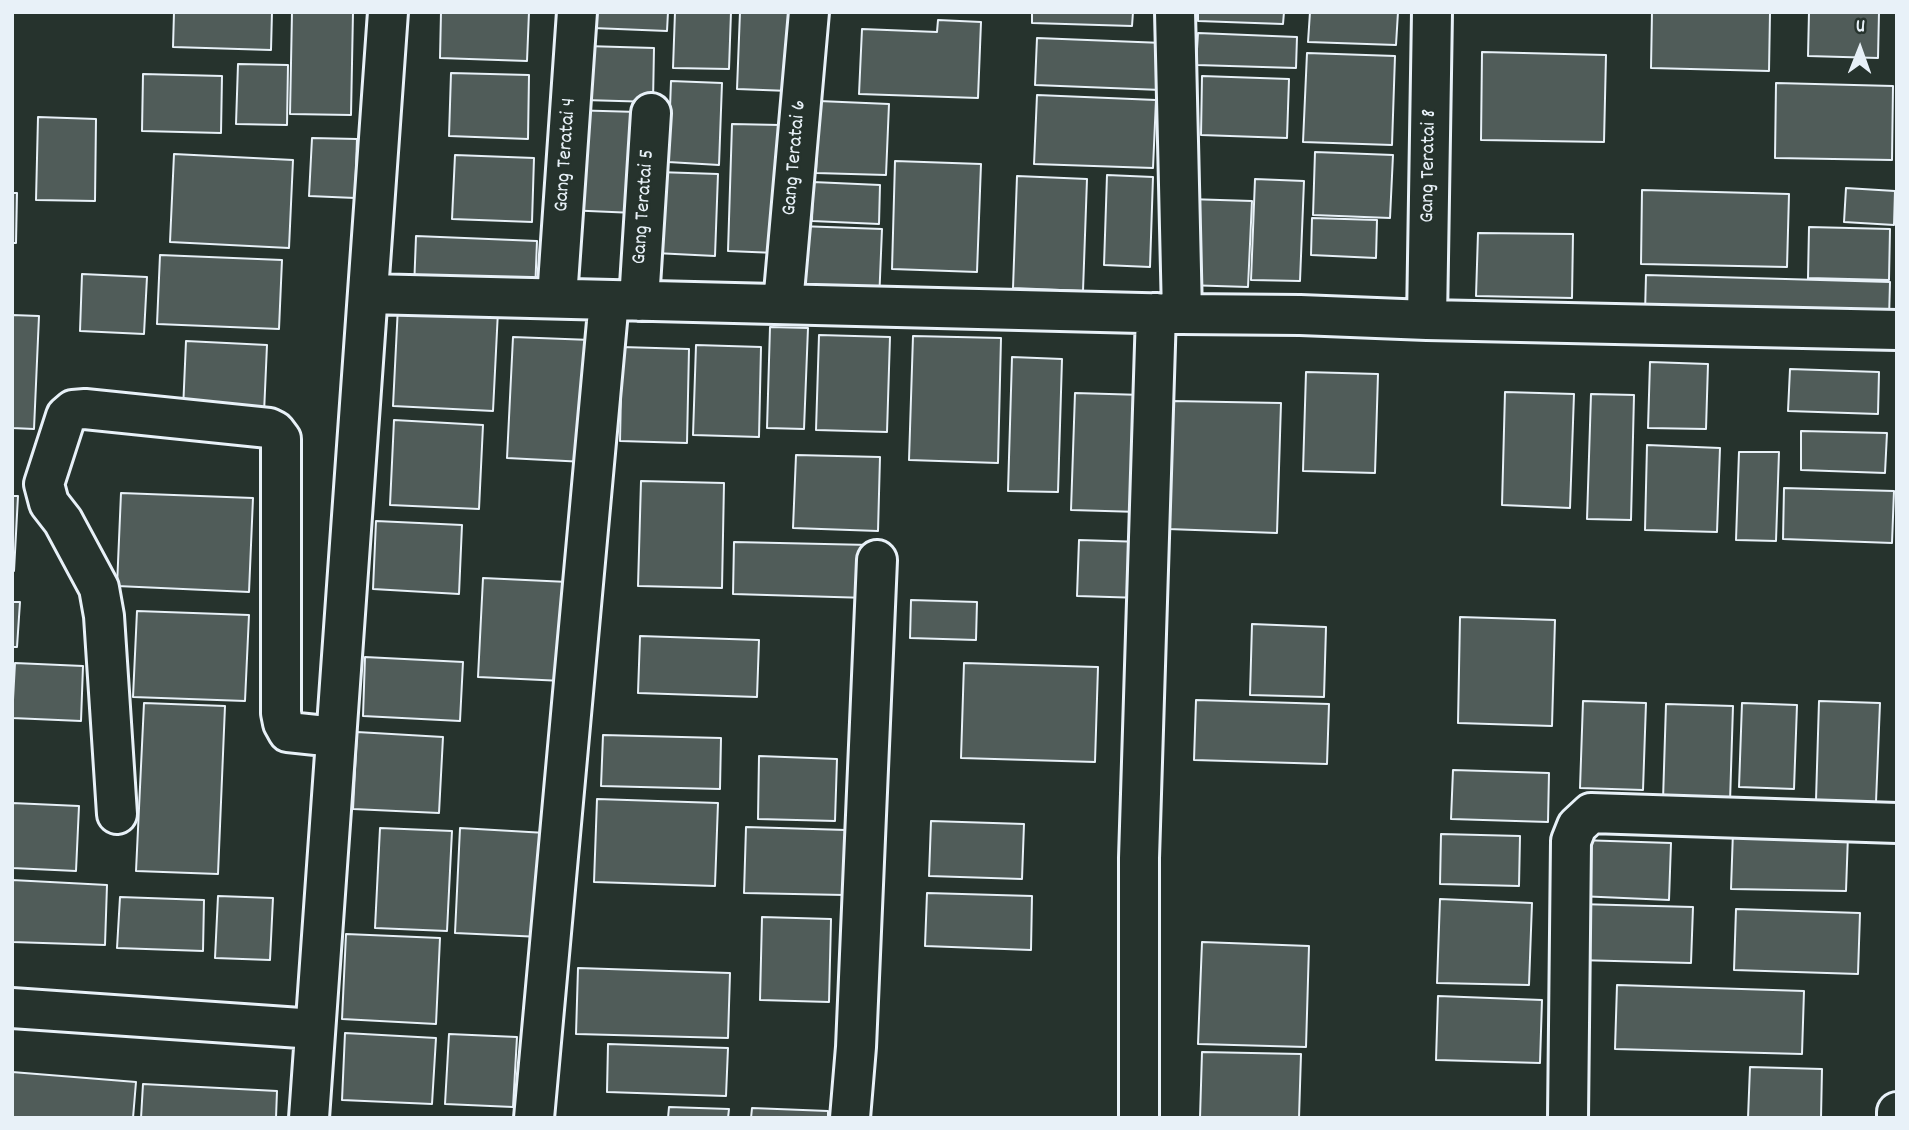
<!DOCTYPE html>
<html>
<head>
<meta charset="utf-8">
<style>
  body { margin:0 }
  #map { position:relative; width:1909px; height:1130px; overflow:hidden; background:#26332d; font-family:Dekko,sans-serif }
  canvas { display:block }
  .frame { position:absolute; inset:0; border:14px solid #e8f1f8; pointer-events:none }
  .north { position:absolute; left:1825px; top:14px; width:70px; height:70px; -webkit-text-stroke:5px #26332d; paint-order:stroke; rotate:1deg; font-size:19px; font-weight:700; line-height:28px; text-align:center; color:#e8f1f8 }
  .north::after { content:''; display:block; margin:auto; width:24px; height:32px; background:#e8f1f8; clip-path:polygon(50% 0,100% 100%,50% 72%,0 100%) }
</style>
</head>
<body>
<div id="map">
<canvas width="1909" height="1130"></canvas>
<div class="frame"></div>
<div class="north">U</div>
</div>
<script>
const g = document.querySelector('canvas').getContext('2d');
g.lineJoin = 'round';
function paint(path, color) {
  g.fillStyle = color;
  g.fill(path, 'evenodd');
}
function trace(path, color, width, dash) {
  g.strokeStyle = color;
  g.lineWidth = width;
  g.lineCap = dash ? 'butt' : 'round';
  g.setLineDash(dash || []);
  g.stroke(path);
}
function label(font, color, halo, rows, align = 'center') {
  g.font = font + ' Dekko,sans-serif';
  g.lineWidth = 5;
  g.setLineDash([]);
  g.textBaseline = 'middle';
  g.strokeStyle = halo;
  g.fillStyle = color;
  for (const [text, x, y, turn = 0] of rows) {
    g.save();
    g.translate(x, y);
    g.rotate((+turn || 0) * Math.PI / 180);
    g.textAlign = isNaN(turn) ? turn : align;
    if (halo) g.strokeText(text, 0, 0);
    g.fillText(text, 0, 0);
    g.restore();
  }
}
const building = new Path2D(`
  M 174,12 L 272,12 L 271,50 L 173,47 Z
  M 292,12 L 353,12 L 351,115 L 290,114 Z
  M 441,12 L 529,12 L 527,61 L 440,58 Z
  M 594,12 L 668,12 L 667,31 L 593,28 Z
  M 675,12 L 731,12 L 729,69 L 673,68 Z
  M 740,12 L 791,12 L 789,91 L 737,89 Z
  M 1032,12 L 1133,12 L 1132,26 L 1032,23 Z
  M 1198,12 L 1284,12 L 1283,24 L 1198,21 Z
  M 1310,12 L 1398,12 L 1396,45 L 1308,42 Z
  M 1652,12 L 1770,13 L 1769,71 L 1651,68 Z
  M 1809,12 L 1879,12 L 1878,58 L 1808,56 Z
  M 938,20 L 981,22 L 978,98 L 859,94 L 862,29 L 937,32 Z
  M 1198,33 L 1297,37 L 1296,68 L 1196,65 Z
  M 1037,38 L 1163,43 L 1161,90 L 1035,85 Z
  M 586,46 L 654,48 L 653,102 L 584,100 Z
  M 1482,52 L 1606,55 L 1604,142 L 1481,140 Z
  M 1307,53 L 1395,56 L 1392,145 L 1303,142 Z
  M 238,64 L 288,65 L 287,125 L 236,124 Z
  M 451,73 L 529,75 L 528,139 L 449,136 Z
  M 143,74 L 222,76 L 221,133 L 142,131 Z
  M 1202,76 L 1289,79 L 1287,138 L 1201,135 Z
  M 671,81 L 722,83 L 719,165 L 668,162 Z
  M 1776,83 L 1893,86 L 1892,160 L 1775,158 Z
  M 1037,95 L 1156,100 L 1153,168 L 1034,164 Z
  M 819,101 L 889,104 L 886,175 L 816,173 Z
  M 568,110 L 638,112 L 635,213 L 565,210 Z
  M 38,117 L 96,119 L 95,201 L 36,200 Z
  M 732,124 L 780,125 L 776,253 L 728,251 Z
  M 312,138 L 357,139 L 355,198 L 309,196 Z
  M 1315,152 L 1393,155 L 1390,218 L 1313,215 Z
  M 174,154 L 293,160 L 289,248 L 170,242 Z
  M 455,155 L 534,158 L 532,222 L 452,219 Z
  M 895,161 L 981,164 L 977,272 L 892,269 Z
  M 658,172 L 718,174 L 715,256 L 655,253 Z
  M 1107,175 L 1153,177 L 1150,267 L 1104,265 Z
  M 1017,176 L 1087,179 L 1083,291 L 1013,288 Z
  M 1255,179 L 1304,181 L 1300,281 L 1251,280 Z
  M 813,182 L 880,185 L 879,224 L 812,221 Z
  M 1846,188 L 1895,191 L 1894,225 L 1844,222 Z
  M 1642,190 L 1789,194 L 1787,267 L 1641,264 Z
  M 12,193 L 17,193 L 16,243 L 12,243 Z
  M 1188,199 L 1252,201 L 1248,287 L 1185,285 Z
  M 1312,218 L 1377,220 L 1376,258 L 1311,255 Z
  M 799,226 L 882,229 L 879,302 L 796,299 Z
  M 1809,227 L 1890,229 L 1889,280 L 1808,278 Z
  M 1478,233 L 1573,234 L 1572,298 L 1476,296 Z
  M 416,236 L 537,241 L 535,293 L 414,289 Z
  M 160,255 L 282,260 L 279,329 L 157,324 Z
  M 82,274 L 147,277 L 144,334 L 80,331 Z
  M 1646,275 L 1890,282 L 1889,319 L 1645,313 Z
  M 398,306 L 498,311 L 493,411 L 393,406 Z
  M 12,315 L 39,316 L 34,429 L 12,428 Z
  M 770,327 L 808,328 L 804,429 L 767,428 Z
  M 819,335 L 890,337 L 887,432 L 816,430 Z
  M 913,336 L 1001,338 L 998,463 L 909,460 Z
  M 513,337 L 591,340 L 585,462 L 507,458 Z
  M 186,341 L 267,345 L 264,413 L 183,410 Z
  M 696,345 L 761,347 L 759,437 L 693,435 Z
  M 622,347 L 689,349 L 687,443 L 620,441 Z
  M 1012,357 L 1062,359 L 1058,492 L 1008,491 Z
  M 1650,362 L 1708,364 L 1706,429 L 1648,428 Z
  M 1790,369 L 1879,372 L 1878,414 L 1788,411 Z
  M 1306,372 L 1378,374 L 1375,473 L 1303,471 Z
  M 1505,392 L 1574,394 L 1570,508 L 1502,505 Z
  M 1075,393 L 1143,395 L 1139,512 L 1071,510 Z
  M 1591,394 L 1634,395 L 1631,520 L 1587,519 Z
  M 1172,401 L 1281,403 L 1277,533 L 1168,529 Z
  M 394,420 L 483,425 L 479,509 L 390,505 Z
  M 1801,431 L 1887,433 L 1885,473 L 1801,470 Z
  M 1647,445 L 1720,448 L 1717,532 L 1645,530 Z
  M 1739,452 L 1779,452 L 1776,541 L 1736,540 Z
  M 796,455 L 880,457 L 878,531 L 793,528 Z
  M 641,481 L 724,483 L 722,588 L 638,586 Z
  M 1784,488 L 1894,491 L 1892,543 L 1783,539 Z
  M 121,493 L 253,498 L 249,592 L 117,586 Z
  M 12,496 L 18,496 L 14,571 L 12,571 Z
  M 376,521 L 462,525 L 459,594 L 373,589 Z
  M 1079,540 L 1144,542 L 1142,598 L 1077,596 Z
  M 734,542 L 870,545 L 868,598 L 733,594 Z
  M 483,578 L 568,582 L 563,681 L 478,677 Z
  M 911,600 L 977,602 L 976,640 L 910,638 Z
  M 12,602 L 20,602 L 17,647 L 12,647 Z
  M 137,611 L 249,615 L 245,701 L 133,697 Z
  M 1460,617 L 1555,620 L 1552,726 L 1458,723 Z
  M 1252,624 L 1326,627 L 1324,697 L 1250,695 Z
  M 640,636 L 759,640 L 757,697 L 638,693 Z
  M 365,657 L 463,662 L 460,721 L 363,716 Z
  M 15,663 L 83,666 L 81,721 L 12,718 Z
  M 964,663 L 1098,667 L 1095,762 L 961,758 Z
  M 1196,700 L 1329,704 L 1327,764 L 1194,760 Z
  M 1583,701 L 1646,703 L 1643,790 L 1580,788 Z
  M 1819,701 L 1880,703 L 1876,802 L 1816,800 Z
  M 144,703 L 225,706 L 218,874 L 136,871 Z
  M 1742,703 L 1797,705 L 1794,789 L 1739,787 Z
  M 1666,704 L 1733,706 L 1730,802 L 1663,800 Z
  M 357,732 L 443,737 L 439,813 L 353,809 Z
  M 603,735 L 721,738 L 720,789 L 601,786 Z
  M 759,756 L 837,759 L 835,821 L 758,819 Z
  M 1453,770 L 1549,773 L 1548,822 L 1451,819 Z
  M 597,799 L 718,803 L 715,886 L 594,882 Z
  M 12,803 L 79,806 L 76,871 L 12,868 Z
  M 931,821 L 1024,824 L 1022,879 L 929,876 Z
  M 746,827 L 846,830 L 844,895 L 744,893 Z
  M 380,828 L 452,831 L 447,931 L 375,928 Z
  M 460,828 L 546,833 L 541,937 L 455,933 Z
  M 1733,831 L 1848,835 L 1846,891 L 1731,889 Z
  M 1441,834 L 1520,836 L 1519,886 L 1440,884 Z
  M 1580,840 L 1671,843 L 1669,900 L 1578,896 Z
  M 12,880 L 107,885 L 105,945 L 12,942 Z
  M 927,893 L 1032,896 L 1031,950 L 925,946 Z
  M 218,896 L 273,898 L 270,960 L 215,958 Z
  M 120,897 L 204,900 L 203,951 L 117,948 Z
  M 1440,899 L 1532,903 L 1529,985 L 1437,983 Z
  M 1578,904 L 1693,907 L 1691,963 L 1576,960 Z
  M 1736,909 L 1860,913 L 1858,974 L 1734,970 Z
  M 762,917 L 831,919 L 829,1002 L 760,1000 Z
  M 346,934 L 440,938 L 436,1024 L 342,1019 Z
  M 1202,942 L 1309,946 L 1306,1047 L 1198,1044 Z
  M 578,968 L 730,973 L 728,1038 L 576,1034 Z
  M 1617,985 L 1804,991 L 1802,1054 L 1615,1049 Z
  M 1438,996 L 1542,1000 L 1540,1063 L 1436,1060 Z
  M 345,1033 L 436,1038 L 432,1104 L 342,1100 Z
  M 449,1034 L 517,1037 L 513,1107 L 445,1104 Z
  M 608,1044 L 728,1048 L 726,1096 L 607,1092 Z
  M 1202,1052 L 1301,1054 L 1299,1118 L 1200,1118 Z
  M 1750,1067 L 1822,1069 L 1821,1118 L 1748,1118 Z
  M 12,1072 L 136,1082 L 133,1118 L 12,1118 Z
  M 143,1084 L 277,1091 L 276,1118 L 141,1118 Z
  M 669,1107 L 729,1109 L 728,1118 L 668,1118 Z
  M 752,1108 L 828,1111 L 828,1118 L 751,1118 Z`);
const minor = new Path2D(`
  M 1175,12 L 1182,314
  M 368,294 L 1182,314 L 1300,315 L 1427,320 L 1897,330
  M 557,298 L 577,12
  M 639,301 L 651,113
  M 783,304 L 809,12
  M 1427,320 L 1432,12
  M 117,814 L 104,616 L 99,588 L 63,521 L 49,503 L 44,484 L 66,416 L 73,410 L 85,409 L 269,428 L 275,431 L 281,439 L 281,713 L 283,723 L 288,732 L 335,737
  M 12,1008 L 315,1029
  M 309,1118 L 388,12
  M 534,1118 L 609,300
  M 850,1118 L 856,1047 L 877,560
  M 1139,1118 L 1139,858 L 1156,313
  M 1568,1118 L 1571,841 L 1577,826 L 1591,813 L 1897,823
  M 1897,1118 L 1897,1112`);
const streetNames = [
  ["Gang Teratai 4",567,155,-86],
  ["Gang Teratai 6",796,158,-85],
  ["Gang Teratai 8",1430,166,-89],
  ["Gang Teratai 5",645,207,-86]
];
paint(building, '#505c59');
trace(building, '#e8f1f8', 2);
trace(minor, '#e8f1f8', 44);
trace(minor, '#26332d', 38);
label('21px', '#e8f1f8', '#26332d', streetNames);
</script>
</body>
</html>
